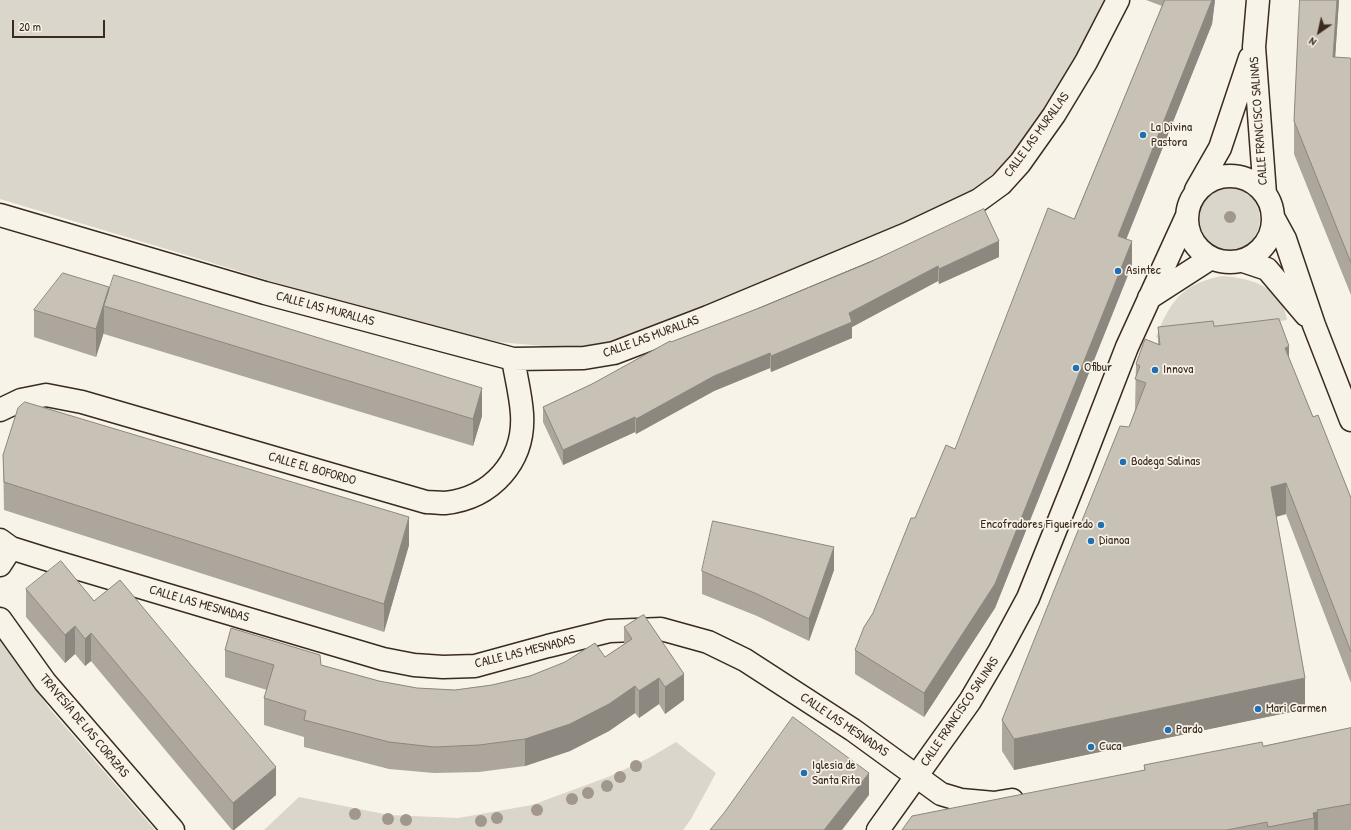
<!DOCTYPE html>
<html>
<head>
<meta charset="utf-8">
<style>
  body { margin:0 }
  #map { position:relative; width:1351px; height:830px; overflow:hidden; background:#f7f3e8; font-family:"Patrick Hand",sans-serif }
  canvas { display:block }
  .north { position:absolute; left:1299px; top:12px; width:40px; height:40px; -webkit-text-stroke:3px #f7f3e8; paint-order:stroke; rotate:214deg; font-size:11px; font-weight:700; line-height:16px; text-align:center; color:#3b2a1e }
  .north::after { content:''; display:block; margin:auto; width:14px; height:18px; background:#3b2a1e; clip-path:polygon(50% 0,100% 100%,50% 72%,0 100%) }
  .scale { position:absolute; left:12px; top:20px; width:93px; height:18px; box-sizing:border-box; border:2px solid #3b2a1e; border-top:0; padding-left:5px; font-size:12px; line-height:14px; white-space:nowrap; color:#3b2a1e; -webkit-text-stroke:3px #f7f3e8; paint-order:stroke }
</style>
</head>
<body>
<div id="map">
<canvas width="1351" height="830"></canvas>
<div class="north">N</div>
<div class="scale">20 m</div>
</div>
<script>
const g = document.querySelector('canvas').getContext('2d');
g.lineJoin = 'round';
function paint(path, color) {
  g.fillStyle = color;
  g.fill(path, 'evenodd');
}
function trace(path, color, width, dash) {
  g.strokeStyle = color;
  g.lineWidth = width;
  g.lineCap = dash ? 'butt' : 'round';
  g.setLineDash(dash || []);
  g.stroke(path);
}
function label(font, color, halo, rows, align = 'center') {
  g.font = font + ' "Patrick Hand",sans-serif';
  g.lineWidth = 3.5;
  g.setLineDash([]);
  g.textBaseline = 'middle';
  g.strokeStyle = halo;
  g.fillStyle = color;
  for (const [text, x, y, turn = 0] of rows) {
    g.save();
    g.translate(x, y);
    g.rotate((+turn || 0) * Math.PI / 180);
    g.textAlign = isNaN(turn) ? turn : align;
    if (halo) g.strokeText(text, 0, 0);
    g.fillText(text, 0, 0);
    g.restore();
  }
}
const green = new Path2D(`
  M 0,0 L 1108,0 L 1051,108 L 1010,158 L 975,190 L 885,235 L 614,342 L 565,348 L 499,342 L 385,317 L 206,261 L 0,199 Z
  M1196 219a32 32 0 1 1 64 0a32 32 0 1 1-64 0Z
  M 1222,276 C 1251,278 1283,287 1287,320 L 1162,341 L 1156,337 C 1171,300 1182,284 1222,276 Z
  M 0,639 L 49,708 L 155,830 L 0,830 Z
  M 676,742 L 716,773 L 691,819 L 683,830 L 264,830 L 299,797 L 389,815 L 458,818 L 532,805 L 608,777 L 649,758 Z`);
const minor = new Path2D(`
  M 1258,0 L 1254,47 L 1265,194
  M1187 219a43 43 0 1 1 86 0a43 43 0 1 1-86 0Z
  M 1196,190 L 1220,148 L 1250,58
  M 0,215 L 265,293 L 513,359 L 584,358 L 614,353 L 708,317 L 907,234 L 979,200 L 1001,184 L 1020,163 L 1054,115 L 1086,62 L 1118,0
  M 1273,217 L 1285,239 L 1314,325 L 1351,420
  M 1243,261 L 1267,269 L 1306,315
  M 1149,298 L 1211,258
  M 0,410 L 21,400 L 46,395 L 82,402 L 426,502 C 432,502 439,503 445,503 C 492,498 525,461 522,414 C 521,396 516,377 513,359
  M 0,540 L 11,548 L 46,559 L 383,659 L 414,665 L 443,667 L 475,666 L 548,646 L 609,631 L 661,629 L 708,642 L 745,660 L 853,730 L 941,794 L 961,800 L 994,803 L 1012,800
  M 0,565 L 11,548
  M 0,619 L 45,682 L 173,830
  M 878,830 L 970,701 L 1000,650 L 1028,598 L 1079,471 L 1127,347 L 1186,218`);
const trees = [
  [1230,217],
  [636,766],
  [620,777],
  [607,786],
  [588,793],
  [572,799],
  [537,810],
  [355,814],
  [497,818],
  [388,819],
  [406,820],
  [481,821]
];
const wall = new Path2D(`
  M 1146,0 L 1215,0 L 1212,24 L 1126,239 L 1132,265 L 995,608 L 924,717 L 855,674 L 855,650 L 873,613 L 915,518 L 955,449 L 1074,219 L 1162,6 Z
  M 1300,0 L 1339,0 L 1335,57 L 1351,59 L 1351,295 L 1294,154 L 1294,121 Z
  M 999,257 L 939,284 L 938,281 L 852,327 L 852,338 L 771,372 L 770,368 L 714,391 L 636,434 L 635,432 L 563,465 L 543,422 L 543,407 L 592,384 L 671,342 L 762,307 L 868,263 Z
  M 109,289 L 482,416 L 473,446 L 104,334 L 104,332 L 96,357 L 34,337 L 34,310 Z
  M 1214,326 L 1289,358 L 1313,417 L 1351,498 L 1351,683 L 1286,514 L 1276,517 L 1305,709 L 1014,770 L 1002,751 L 1002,720 L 1129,427 L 1135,410 L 1136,364 L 1158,344 L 1158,327 Z
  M 3,455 L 409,545 L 384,632 L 4,510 Z
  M 834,570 L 809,641 L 757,616 L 702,594 L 702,571 Z
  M 26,589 L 94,601 L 276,795 L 234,830 L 232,830 L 91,661 L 85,666 L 75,654 L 65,663 L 26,617 Z
  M 624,627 L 684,700 L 665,714 L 659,704 L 639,718 L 635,713 L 609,731 L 570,751 L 525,766 L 479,772 L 434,773 L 389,769 L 304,747 L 304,737 L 264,725 L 264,698 L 267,690 L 225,677 L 225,650 L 321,665 L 379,681 L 417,688 L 455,690 L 492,685 L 605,657 L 624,644 Z
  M 1351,728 L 1351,830 L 902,830 L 1144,770 L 1144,765 L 1263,746 Z`);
const shadedWall = new Path2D(`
  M 1212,0 L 1215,0 L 1212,24 L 1118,260 L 1118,236 Z
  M 1337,0 L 1339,0 L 1333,90 L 1333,57 Z
  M 999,241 L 999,257 L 939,284 L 939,269 Z
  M 1132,241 L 1132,265 L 995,608 L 924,717 L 924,693 Z
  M 938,266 L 938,281 L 852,327 L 852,338 L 771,372 L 771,356 L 849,313 Z
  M 109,287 L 109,307 L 104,306 L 104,332 L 96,357 L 96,329 Z
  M 1289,346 L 1289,377 L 1285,348 Z
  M 770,353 L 770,368 L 714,391 L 636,434 L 636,419 L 714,376 Z
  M 482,388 L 482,416 L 473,446 L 473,419 Z
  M 635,417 L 635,432 L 563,465 L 563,450 Z
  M 1286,483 L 1286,514 L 1271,518 L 1271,487 Z
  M 409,517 L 409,545 L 384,632 L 384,604 Z
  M 834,547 L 834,570 L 809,641 L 809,619 Z
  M 75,626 L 75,654 L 65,663 L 65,635 Z
  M 91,633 L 91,661 L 85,666 L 85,639 Z
  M 684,674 L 684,700 L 665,714 L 665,687 Z
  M 659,678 L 659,704 L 639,718 L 639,691 Z
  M 1305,678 L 1305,709 L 1014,770 L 1014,739 Z
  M 635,686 L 635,713 L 609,731 L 570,751 L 525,766 L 525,739 Z
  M 276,767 L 276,795 L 234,830 L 233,830 L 233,803 Z
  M 869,773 L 869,795 L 842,830 L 824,830 Z
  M 1318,812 L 1318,830 L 1314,830 L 1314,818 L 1313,813 Z`);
const building = new Path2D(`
  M 1165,0 L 1212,0 L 1118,236 L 1132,241 L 995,584 L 924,693 L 855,650 L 864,627 L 873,613 L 911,518 L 915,518 L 946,445 L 955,449 L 1048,208 L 1074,219 Z
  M 1300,0 L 1337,0 L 1333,57 L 1350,58 L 1351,59 L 1351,263 L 1294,121 L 1298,32 Z
  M 984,209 L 999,241 L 939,269 L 938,266 L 849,313 L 852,322 L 771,356 L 770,353 L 714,376 L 636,419 L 635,417 L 563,450 L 543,407 L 592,384 L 670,341 L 671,342 L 762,307 L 868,263 Z
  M 63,273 L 109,287 L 96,329 L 34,310 Z
  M 114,275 L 482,388 L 473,419 L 104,306 Z
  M 1279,319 L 1289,346 L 1285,348 L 1313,417 L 1318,415 L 1351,498 L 1351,652 L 1286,483 L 1271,487 L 1305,678 L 1014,739 L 1002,720 L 1120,426 L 1129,427 L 1146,383 L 1135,379 L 1140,366 L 1136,364 L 1145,339 L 1160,345 L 1158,327 L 1213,321 L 1214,326 Z
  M 25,402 L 409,517 L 384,604 L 4,482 L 3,455 L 18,408 Z
  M 713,521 L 834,547 L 809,619 L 757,594 L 702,571 Z
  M 61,561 L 94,601 L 120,580 L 276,767 L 233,803 L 91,633 L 85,639 L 75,626 L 65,635 L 26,589 Z
  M 644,615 L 684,674 L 665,687 L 659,678 L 639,691 L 635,686 L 609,704 L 570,724 L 525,739 L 479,745 L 434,747 L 389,742 L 304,720 L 306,711 L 264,698 L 274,665 L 225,650 L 231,628 L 320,655 L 321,665 L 379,681 L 417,688 L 455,690 L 492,685 L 530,676 L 565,662 L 595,643 L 605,657 L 632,639 L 624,627 L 641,616 Z
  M 793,717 L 869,773 L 824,830 L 710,830 L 724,813 Z
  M 1351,728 L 1351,804 L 1317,810 L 1318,812 L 1313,813 L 1314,818 L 1268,827 L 1267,822 L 1227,830 L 902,830 L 912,816 L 1145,770 L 1144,765 L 1262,742 L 1263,746 Z`);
const markers = [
  [1143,135,4,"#1f6fb2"],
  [1118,271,4,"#1f6fb2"],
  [1076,368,4,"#1f6fb2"],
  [1155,370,4,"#1f6fb2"],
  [1123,462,4,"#1f6fb2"],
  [1101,525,4,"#1f6fb2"],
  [1091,541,4,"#1f6fb2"],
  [1258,709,4,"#1f6fb2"],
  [1168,730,4,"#1f6fb2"],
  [1091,747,4,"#1f6fb2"],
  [804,773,4,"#1f6fb2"]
];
const streetNames = [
  ["CALLE FRANCISCO SALINAS",1259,121,-94],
  ["CALLE LAS MURALLAS",1037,135,-54],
  ["CALLE LAS MURALLAS",325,309,15],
  ["CALLE LAS MURALLAS",651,337,-20],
  ["CALLE EL BOFORDO",312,469,16],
  ["CALLE LAS MESNADAS",199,604,16],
  ["CALLE LAS MESNADAS",525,652,-14],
  ["CALLE FRANCISCO SALINAS",960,712,-56],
  ["CALLE LAS MESNADAS",844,725,34],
  ["TRAVESÍA DE LAS CORAZAS",84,726,50]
];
const poiNames = [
  ["La Divina",1151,128],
  ["Pastora",1151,143],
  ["Asintec",1126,271],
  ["Ofibur",1084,368],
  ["Innova",1163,370],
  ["Bodega Salinas",1131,462],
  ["Encofradores Figueiredo",1093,525,"right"],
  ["Dianoa",1099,541],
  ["Mari Carmen",1266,709],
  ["Pardo",1176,730],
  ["Cuca",1099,747],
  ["Iglesia de",812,766],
  ["Santa Rita",812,781]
];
paint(green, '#dbd6cb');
trace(minor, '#3b2a1e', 25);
trace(minor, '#f7f3e8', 22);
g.fillStyle = '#a1978c';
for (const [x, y] of trees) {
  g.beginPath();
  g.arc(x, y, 6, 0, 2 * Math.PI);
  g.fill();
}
paint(wall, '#aca69d');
paint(shadedWall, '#8c877f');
paint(building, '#c8c1b6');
trace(building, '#8c877f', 1);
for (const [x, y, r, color] of markers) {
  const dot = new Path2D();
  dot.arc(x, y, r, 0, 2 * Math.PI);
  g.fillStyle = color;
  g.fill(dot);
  trace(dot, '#f7f3e8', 1.5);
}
label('13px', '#3b2a1e', '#f7f3e8', streetNames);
label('13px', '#3b2a1e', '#f7f3e8', poiNames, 'left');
</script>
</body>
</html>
